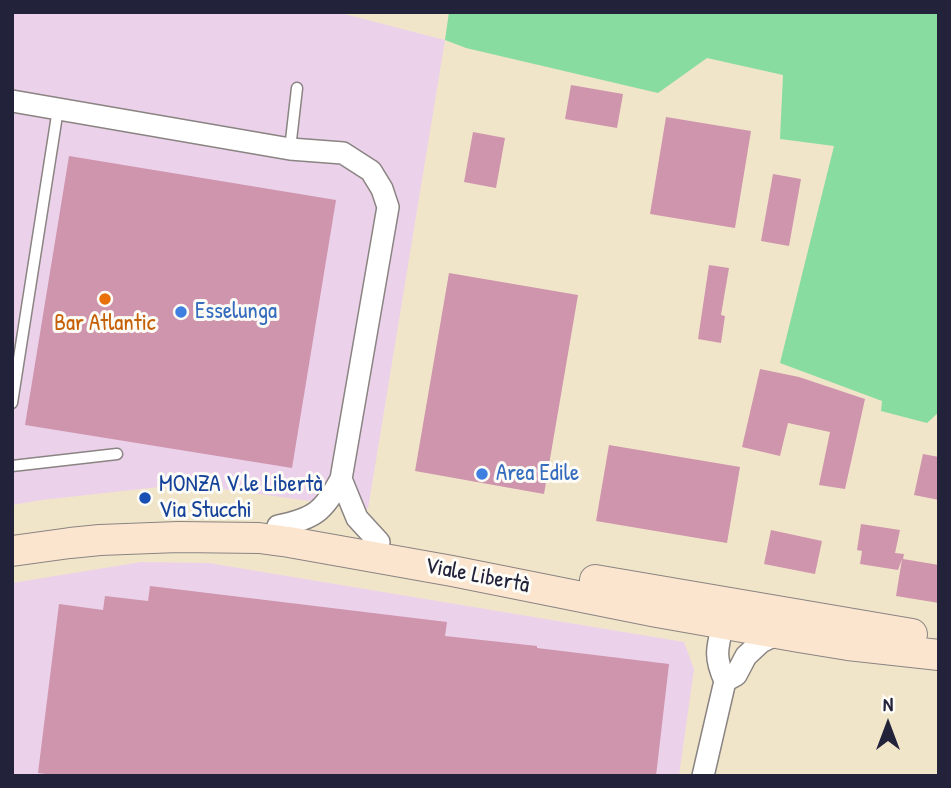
<!DOCTYPE html>
<html>
<head>
<meta charset="utf-8">
<style>
  body { margin:0 }
  #map { position:relative; width:951px; height:788px; overflow:hidden; background:#f1e5c9; font-family:"Patrick Hand",sans-serif }
  canvas { display:block }
  .frame { position:absolute; inset:0; border:14px solid #22223b; pointer-events:none }
  .north { position:absolute; left:853px; top:690px; width:70px; height:70px; -webkit-text-stroke:5px #fdfcf7; paint-order:stroke; rotate:0deg; font-size:19px; font-weight:700; line-height:28px; text-align:center; color:#22223b }
  .north::after { content:''; display:block; margin:auto; width:24px; height:32px; background:#22223b; clip-path:polygon(50% 0,100% 100%,50% 72%,0 100%) }
</style>
</head>
<body>
<div id="map">
<canvas width="951" height="788"></canvas>
<div class="frame"></div>
<div class="north">N</div>
</div>
<script>
const g = document.querySelector('canvas').getContext('2d');
g.lineJoin = 'round';
function paint(path, color) {
  g.fillStyle = color;
  g.fill(path, 'evenodd');
}
function trace(path, color, width, dash) {
  g.strokeStyle = color;
  g.lineWidth = width;
  g.lineCap = dash ? 'butt' : 'round';
  g.setLineDash(dash || []);
  g.stroke(path);
}
function label(font, color, halo, rows, align = 'center') {
  g.font = font + ' "Patrick Hand",sans-serif';
  g.lineWidth = 6;
  g.setLineDash([]);
  g.textBaseline = 'middle';
  g.strokeStyle = halo;
  g.fillStyle = color;
  for (const [text, x, y, turn = 0] of rows) {
    g.save();
    g.translate(x, y);
    g.rotate((+turn || 0) * Math.PI / 180);
    g.textAlign = isNaN(turn) ? turn : align;
    if (halo) g.strokeText(text, 0, 0);
    g.fillText(text, 0, 0);
    g.restore();
  }
}
const built = new Path2D(`
  M 12,12 L 337,12 L 445,40 L 368,509 L 186,484 L 42,500 L 12,505 Z
  M 141,562 L 209,563 L 684,642 L 694,669 L 679,776 L 12,776 L 12,583 Z`);
const green = new Path2D(`
  M 449,12 L 939,12 L 939,412 L 927,423 L 881,411 L 882,401 L 780,363 L 834,146 L 780,139 L 783,75 L 707,58 L 658,93 L 466,48 L 445,40 Z`);
const building = new Path2D(`
  M 571,85 L 623,94 L 617,128 L 565,119 Z
  M 666,117 L 751,131 L 735,228 L 650,214 Z
  M 473,132 L 505,138 L 496,188 L 464,182 Z
  M 69,156 L 336,200 L 292,468 L 25,425 Z
  M 773,174 L 801,179 L 789,246 L 761,241 Z
  M 709,265 L 729,268 L 721,315 L 725,316 L 721,343 L 698,339 Z
  M 449,273 L 578,295 L 544,494 L 415,471 Z
  M 760,369 L 799,377 L 865,399 L 845,489 L 819,485 L 830,432 L 788,423 L 780,456 L 742,447 Z
  M 609,445 L 740,467 L 727,543 L 596,521 Z
  M 923,454 L 939,457 L 939,500 L 914,495 Z
  M 861,524 L 900,530 L 895,553 L 904,554 L 903,559 L 939,565 L 939,603 L 896,596 L 902,559 L 898,570 L 860,564 L 862,551 L 857,550 Z
  M 771,530 L 822,541 L 815,574 L 764,564 Z
  M 150,586 L 447,622 L 445,636 L 537,646 L 537,648 L 669,664 L 656,776 L 60,776 L 38,773 L 59,604 L 103,610 L 105,596 L 148,601 Z`);
const service = new Path2D(`
  M 290,149 L 297,88
  M 12,403 L 58,109
  M 12,466 L 117,454`);
const minor = new Path2D(`
  M 12,101 L 290,149 L 343,153 L 371,171 L 382,189 L 388,207 L 341,479 C 324,511 314,519 278,526
  M 341,479 L 357,518 L 379,542
  M 723,624 C 717,648 714,657 725,681
  M 725,681 L 736,675 L 746,656 L 761,642 L 771,637 L 782,634
  M 703,776 L 725,681`);
const secondary = new Path2D(`
  M 12,551 L 70,543 L 100,540 L 178,537 L 259,538 L 289,542 L 452,571 L 657,612 L 799,637 L 848,645 L 939,655
  M 595,580 L 912,634`);
const markers = [
  [105,299,7,"#e8710a"],
  [181,312,7,"#3f7fe0"],
  [482,474,7,"#3f7fe0"],
  [145,498,7,"#1a4fb4"]
];
const shopNames = [
  ["Esselunga",195,312],
  ["Area Edile",496,474]
];
const foodNames = [
  ["Bar Atlantic",105,324]
];
const transitNames = [
  ["MONZA V.le Libertà",159,485],
  ["Via Stucchi",159,511]
];
const streetNames = [
  ["Viale Libertà",477,576,11]
];
paint(built, '#ecd1ea');
paint(green, '#88dc9f');
paint(building, '#ce95ad');
trace(service, '#8a8482', 13);
trace(minor, '#8a8482', 24);
trace(secondary, '#8a8482', 32);
trace(service, '#fff', 10);
trace(minor, '#fff', 21);
trace(secondary, '#fbe5cf', 30);
for (const [x, y, r, color] of markers) {
  const dot = new Path2D();
  dot.arc(x, y, r, 0, 2 * Math.PI);
  g.fillStyle = color;
  g.fill(dot);
  trace(dot, '#fdfcf7', 2.5);
}
label('23px', '#366cbe', '#fdfcf7', shopNames, 'left');
label('23px', '#c56008', '#fdfcf7', foodNames);
label('23px', '#164399', '#fdfcf7', transitNames, 'left');
label('23px', '#22223b', '#fdfcf7', streetNames);
</script>
</body>
</html>
